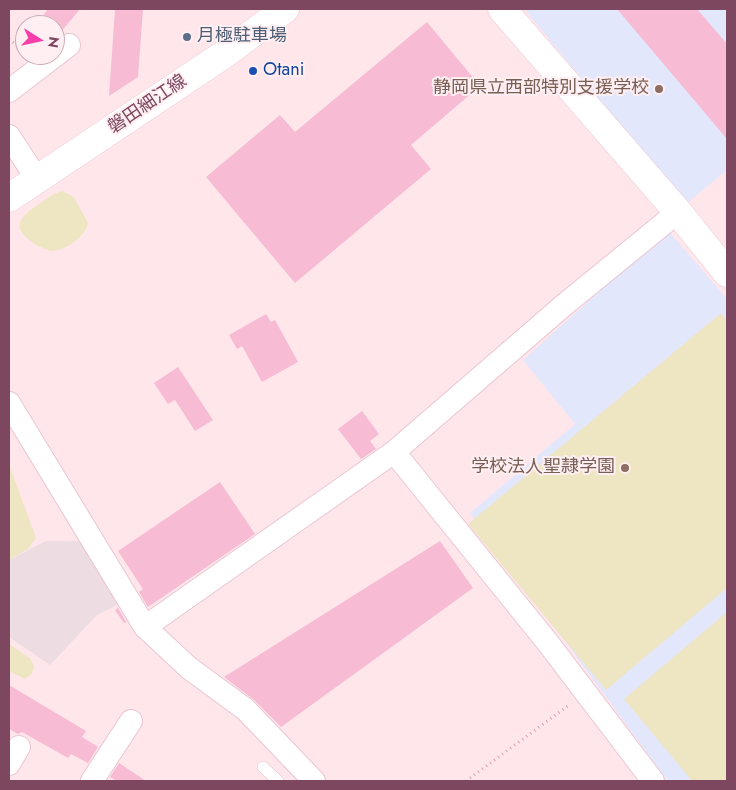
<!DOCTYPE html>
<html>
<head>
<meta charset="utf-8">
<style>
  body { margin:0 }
  #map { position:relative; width:736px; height:790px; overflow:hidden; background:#ffe6eb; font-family:Jost,sans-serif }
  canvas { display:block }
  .frame { position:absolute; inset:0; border:10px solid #7c475f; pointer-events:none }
  .north { position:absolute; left:15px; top:15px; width:50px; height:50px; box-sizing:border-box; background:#ffeff2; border:1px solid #cbacb7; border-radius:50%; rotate:100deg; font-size:14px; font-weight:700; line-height:20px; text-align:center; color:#7c475f }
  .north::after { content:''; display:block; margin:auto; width:18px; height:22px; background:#f53faa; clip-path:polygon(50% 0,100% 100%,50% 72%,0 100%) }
</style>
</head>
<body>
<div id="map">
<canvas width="736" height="790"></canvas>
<div class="frame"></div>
<div class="north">N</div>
</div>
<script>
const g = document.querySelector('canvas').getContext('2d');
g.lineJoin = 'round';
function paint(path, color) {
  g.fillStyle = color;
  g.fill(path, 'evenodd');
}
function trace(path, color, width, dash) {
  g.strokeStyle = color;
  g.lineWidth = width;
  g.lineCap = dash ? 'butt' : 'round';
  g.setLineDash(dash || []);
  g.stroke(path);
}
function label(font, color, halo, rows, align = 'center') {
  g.font = font + ' Jost,"Noto Sans JP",sans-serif';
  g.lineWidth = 4;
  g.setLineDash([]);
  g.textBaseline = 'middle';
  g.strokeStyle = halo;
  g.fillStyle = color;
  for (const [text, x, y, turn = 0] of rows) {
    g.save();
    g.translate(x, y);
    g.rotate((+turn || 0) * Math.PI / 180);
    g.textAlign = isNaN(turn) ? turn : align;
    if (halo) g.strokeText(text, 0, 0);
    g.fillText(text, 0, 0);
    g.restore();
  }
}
const industrial = new Path2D(`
  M 46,541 L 82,541 L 119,604 L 97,615 L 50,665 L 9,637 L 9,560 Z`);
const education = new Path2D(`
  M 524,9 L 727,9 L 727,170 L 686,204 Z
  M 668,230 L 727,299 L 727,781 L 668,781 L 470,513 L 575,424 L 523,360 Z`);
const green = new Path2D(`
  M 62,191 L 74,197 L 88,223 C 86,236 66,250 53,251 C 47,251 40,247 35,244 C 14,231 15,220 35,207 C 43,201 52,194 62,191 Z
  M 721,313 L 727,321 L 727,588 L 606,690 L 468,524 Z
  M 9,464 L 36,538 L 28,549 L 9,560 Z
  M 727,612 L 727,781 L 692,781 L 624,699 Z
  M 9,644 L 30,658 L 34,666 L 32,674 L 25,679 L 9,671 Z`);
const building = new Path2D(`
  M 48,9 L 80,9 L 55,39 L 55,25 L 36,25 Z
  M 115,9 L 143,9 L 138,77 L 109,96 Z
  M 617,9 L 697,9 L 727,44 L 727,139 Z
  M 427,22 L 480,86 L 411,145 L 431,169 L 295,283 L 206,177 L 280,115 L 295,132 Z
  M 266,314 L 271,322 L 275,320 L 298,362 L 262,382 L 242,346 L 237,349 L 229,335 Z
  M 178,367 L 213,420 L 195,431 L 175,400 L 168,404 L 154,383 Z
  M 362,411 L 379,434 L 370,441 L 376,449 L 361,459 L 338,429 Z
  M 220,482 L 255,534 L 148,607 L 139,592 L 143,589 L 118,551 Z
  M 440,541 L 473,588 L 281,727 L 254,700 L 224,677 Z
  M 118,608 L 126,622 L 124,623 L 115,610 Z
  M 9,685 L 86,731 L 82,737 L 98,747 L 88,763 L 71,754 L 68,758 L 22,732 L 18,734 L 9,729 Z
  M 119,763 L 146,781 L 117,781 L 110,777 Z`);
const path = new Path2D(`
  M 9,39 L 25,52
  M 466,781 L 569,705`);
const service = new Path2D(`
  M 263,767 L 278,781`);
const minor = new Path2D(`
  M 9,91 L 69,45
  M 9,136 L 37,179
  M 9,403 L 145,627 L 189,668 L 245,709 L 314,781
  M 145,627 L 394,452
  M 9,764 L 19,747
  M 92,781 L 131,721
  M 653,781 L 548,643 L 394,452 L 564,305 L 678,212`);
const tertiary = new Path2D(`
  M 502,9 L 678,212 L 727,273`);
const secondary = new Path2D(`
  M 9,198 L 226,53 L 285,9`);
const markers = [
  [187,37,5,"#5c6f8a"],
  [253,71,5,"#1a4fb4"],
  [659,89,5,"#8d6e63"],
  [625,468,5,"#8d6e63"]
];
const serviceNames = [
  ["月極駐車場",197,37]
];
const transitNames = [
  ["Otani",263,71]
];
const educationNames = [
  ["静岡県立西部特別支援学校",649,89],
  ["学校法人聖隷学園",615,468]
];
const streetNames = [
  ["磐田細江線",148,105,-34]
];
paint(industrial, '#eddde2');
paint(education, '#e3e7fb');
paint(green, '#eee5c3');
paint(building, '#f7bbd4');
trace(service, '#eac5d2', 12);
trace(minor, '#eac5d2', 24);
trace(tertiary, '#eac5d2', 29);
trace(secondary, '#edbfcf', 29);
trace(path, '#dd9db8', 3, [1, 4]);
trace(service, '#fff', 11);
trace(minor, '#fff', 22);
trace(tertiary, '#fff', 28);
trace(secondary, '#fff', 28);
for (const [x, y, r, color] of markers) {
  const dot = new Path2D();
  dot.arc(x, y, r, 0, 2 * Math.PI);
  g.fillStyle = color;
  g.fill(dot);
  trace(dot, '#ffeff2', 2);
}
label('18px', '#4e5e75', '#ffeff2', serviceNames, 'left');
label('18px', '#164399', '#ffeff2', transitNames, 'left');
label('18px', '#785e54', '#ffeff2', educationNames, 'right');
label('18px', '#7c475f', '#ffeff2', streetNames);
</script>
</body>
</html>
